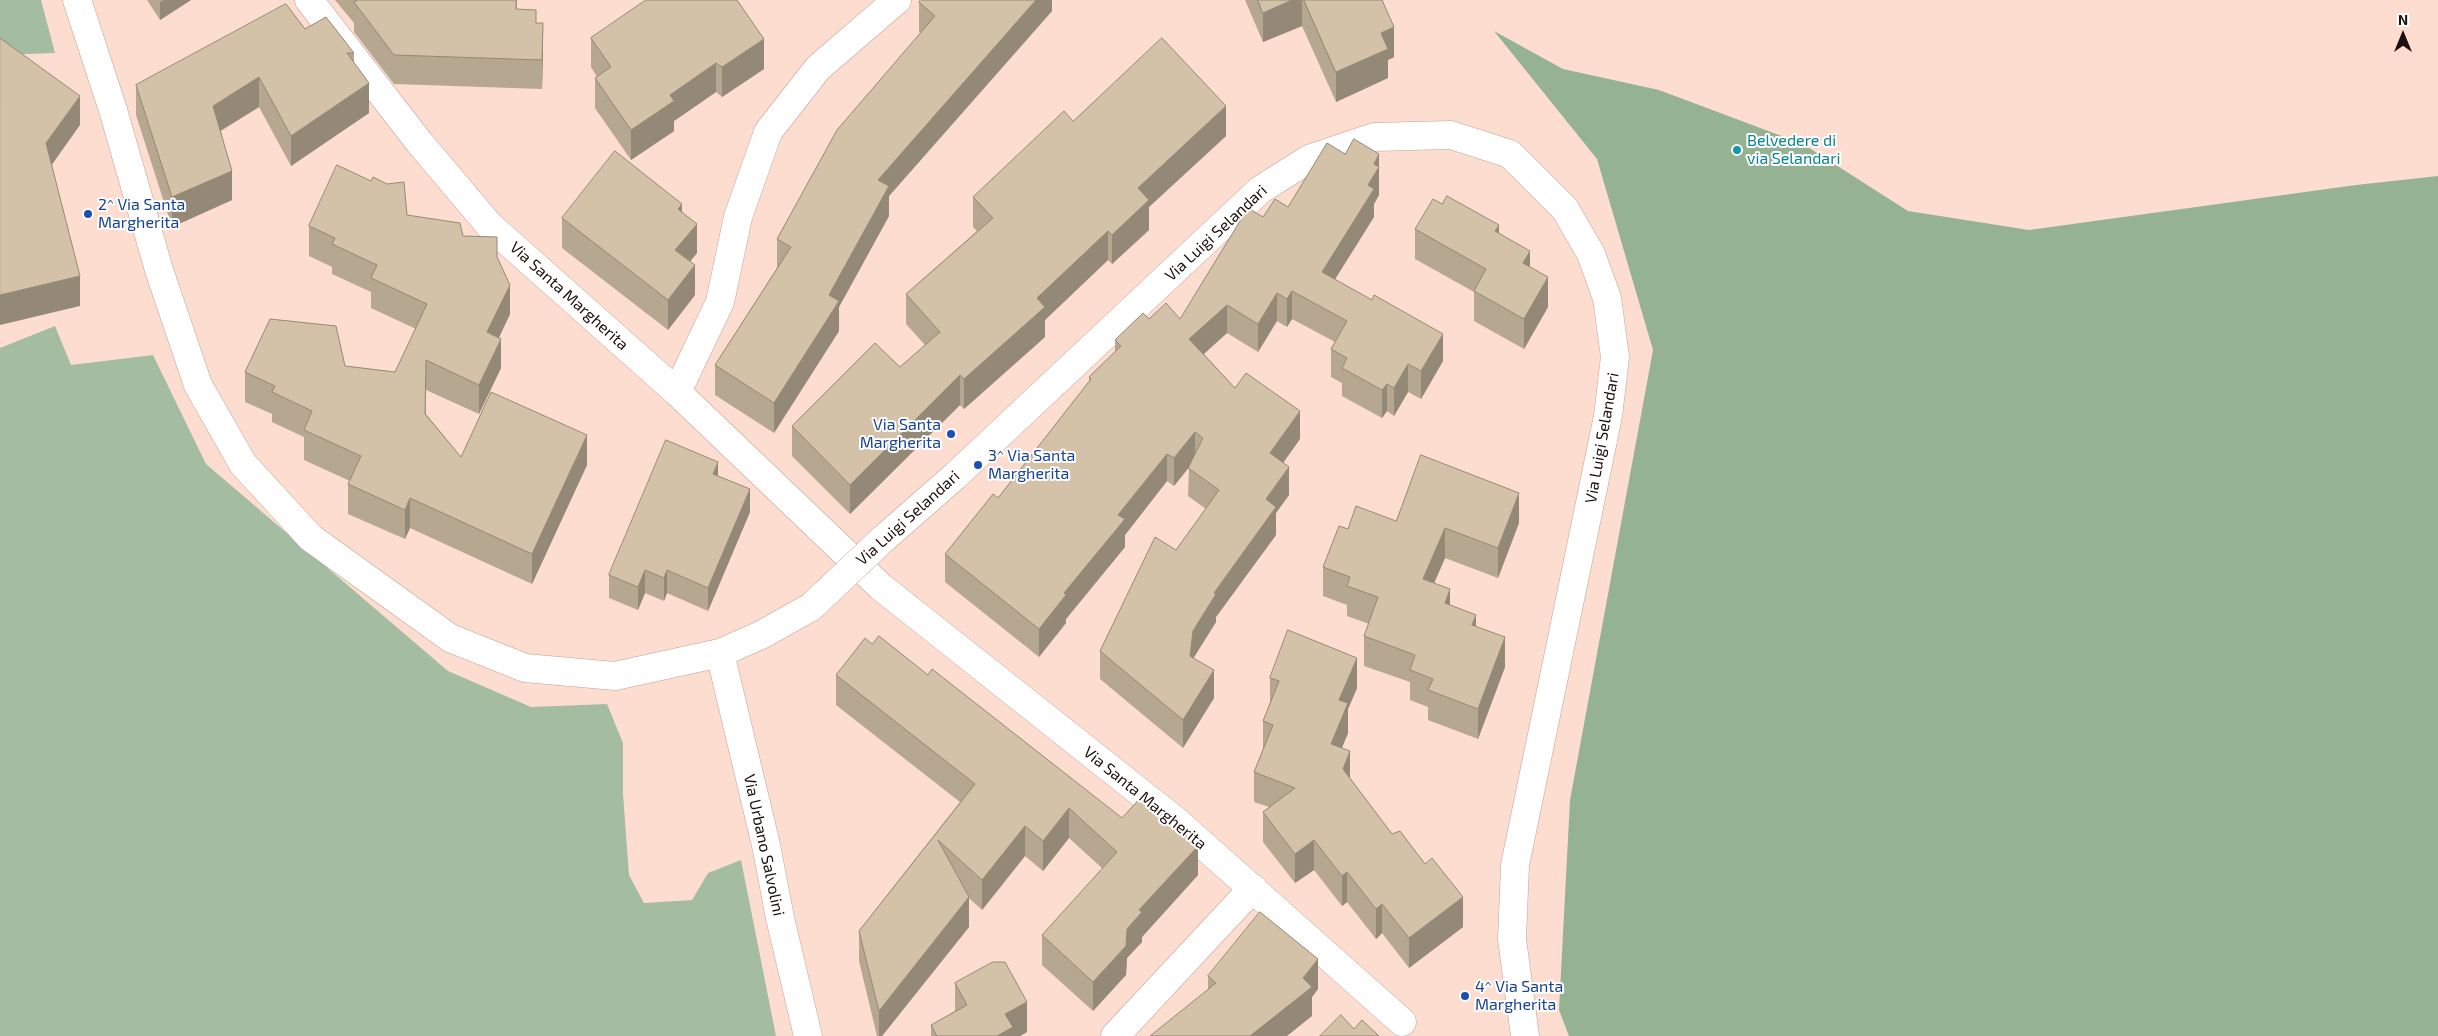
<!DOCTYPE html>
<html>
<head>
<meta charset="utf-8">
<style>
  body { margin:0 }
  #map { position:relative; width:2438px; height:1036px; overflow:hidden; background:#feddd1; font-family:"Exo 2",sans-serif }
  canvas { display:block }
  .north { position:absolute; left:2378px; top:10px; width:50px; height:50px; -webkit-text-stroke:4px #fff; paint-order:stroke; rotate:0deg; font-size:14px; font-weight:700; line-height:20px; text-align:center; color:#1b100c }
  .north::after { content:''; display:block; margin:auto; width:18px; height:22px; background:#1b100c; clip-path:polygon(50% 0,100% 100%,50% 72%,0 100%) }
</style>
</head>
<body>
<div id="map">
<canvas width="2438" height="1036"></canvas>
<div class="north">N</div>
</div>
<script>
const g = document.querySelector('canvas').getContext('2d');
g.lineJoin = 'round';
function paint(path, color) {
  g.fillStyle = color;
  g.fill(path, 'evenodd');
}
function trace(path, color, width, dash) {
  g.strokeStyle = color;
  g.lineWidth = width;
  g.lineCap = dash ? 'butt' : 'round';
  g.setLineDash(dash || []);
  g.stroke(path);
}
function label(font, color, halo, rows, align = 'center') {
  g.font = font + ' "Exo 2",sans-serif';
  g.lineWidth = 4;
  g.setLineDash([]);
  g.textBaseline = 'middle';
  g.strokeStyle = halo;
  g.fillStyle = color;
  for (const [text, x, y, turn = 0] of rows) {
    g.save();
    g.translate(x, y);
    g.rotate((+turn || 0) * Math.PI / 180);
    g.textAlign = isNaN(turn) ? turn : align;
    if (halo) g.strokeText(text, 0, 0);
    g.fillText(text, 0, 0);
    g.restore();
  }
}
const green = new Path2D(`
  M 0,0 L 41,0 L 55,53 L 0,55 Z
  M 55,326 L 71,365 L 153,355 L 206,464 L 448,671 L 531,707 L 607,704 L 623,743 L 623,794 L 629,875 L 644,903 L 692,900 L 708,873 L 741,860 L 776,1036 L 0,1036 L 0,348 Z`);
const forest = new Path2D(`
  M 1494,31 L 1563,69 L 1659,90 L 1803,144 L 1908,211 L 2029,230 L 2356,185 L 2438,176 L 2438,1036 L 1569,1036 L 1559,1010 L 1570,800 L 1653,350 L 1597,159 Z`);
const street = new Path2D(`
  M 309,0 L 419,142 L 489,225 L 677,392 L 881,587 L 1175,820 L 1402,1022
  M 677,392 L 720,302 L 738,217 L 768,132 L 818,68 L 897,0
  M 720,653 L 766,845 L 780,918 L 808,1036
  M 1115,1036 L 1253,888`);
const secondary = new Path2D(`
  M 77,0 L 113,110 L 159,270 L 198,385 L 243,464 L 311,538 L 450,638 L 525,668 L 615,676 L 720,653 L 761,635 L 811,607
  M 882,540 L 955,476 L 1260,190 L 1309,159 L 1374,137 L 1451,135 L 1510,154 L 1565,209 L 1591,254 L 1607,298 L 1615,357 L 1608,416 L 1515,865 L 1512,939 L 1525,1036`);
const secondaryBridge = new Path2D(`
  M 811,607 L 882,540`);
const wall = new Path2D(`
  M 147,0 L 191,0 L 160,20 Z
  M 335,0 L 517,0 L 517,9 L 536,23 L 543,53 L 542,89 L 394,84 L 354,32 L 354,23 Z
  M 1052,0 L 1052,11 L 889,196 L 889,216 L 839,307 L 839,331 L 774,433 L 715,395 L 715,365 L 777,268 L 777,239 L 921,33 L 919,32 L 919,2 Z
  M 1245,0 L 1382,0 L 1394,57 L 1388,60 L 1388,78 L 1336,102 L 1302,26 L 1263,42 Z
  M 305,29 L 354,53 L 354,62 L 369,113 L 291,166 L 259,107 L 221,131 L 232,200 L 172,227 L 136,115 L 136,85 Z
  M 591,38 L 764,69 L 722,97 L 716,92 L 674,121 L 674,131 L 631,160 L 595,108 L 595,78 L 597,77 L 591,67 Z
  M 1073,121 L 1226,136 L 1149,207 L 1149,230 L 1112,264 L 1108,260 L 1045,320 L 1045,337 L 964,409 L 960,405 L 850,514 L 792,456 L 792,426 L 900,367 L 925,345 L 906,324 L 906,294 L 977,231 L 973,227 L 973,197 Z
  M 1379,195 L 1374,204 L 1374,217 L 1335,279 L 1443,361 L 1421,399 L 1408,392 L 1394,416 L 1387,411 L 1382,418 L 1342,396 L 1342,383 L 1331,377 L 1331,349 L 1335,342 L 1292,319 L 1287,327 L 1277,321 L 1258,352 L 1227,333 L 1204,354 L 1235,388 L 1300,439 L 1283,463 L 1289,495 L 1276,513 L 1276,535 L 1216,617 L 1216,622 L 1193,658 L 1214,698 L 1183,748 L 1100,679 L 1100,651 L 1176,550 L 1206,509 L 1188,496 L 1189,467 L 1174,486 L 1167,481 L 1125,535 L 1125,547 L 1066,619 L 1066,623 L 1039,657 L 945,582 L 945,554 L 998,498 L 1089,382 L 1089,377 L 1115,352 L 1115,340 L 1149,319 L 1180,319 L 1263,217 L 1288,207 Z
  M 407,215 L 463,236 L 497,257 L 510,314 L 499,338 L 501,368 L 479,414 L 426,390 L 426,414 L 461,457 L 587,465 L 532,584 L 410,528 L 405,539 L 348,514 L 348,484 L 350,481 L 304,460 L 304,437 L 272,422 L 272,414 L 245,402 L 245,372 L 345,366 L 395,372 L 416,329 L 371,308 L 371,292 L 332,274 L 332,267 L 309,256 L 309,226 Z
  M 562,218 L 697,253 L 690,261 L 695,295 L 668,330 L 562,248 Z
  M 1415,229 L 1499,233 L 1530,267 L 1548,307 L 1524,349 L 1474,321 L 1474,292 L 1415,259 Z
  M 718,476 L 750,512 L 708,611 L 667,593 L 664,601 L 645,593 L 638,610 L 609,598 L 609,575 Z
  M 1396,521 L 1519,523 L 1498,578 L 1445,558 L 1434,583 L 1450,605 L 1476,626 L 1505,667 L 1478,739 L 1428,720 L 1428,707 L 1410,700 L 1410,682 L 1364,666 L 1364,636 L 1369,624 L 1347,616 L 1347,605 L 1323,596 L 1323,567 L 1348,529 Z
  M 872,644 L 928,675 L 1122,818 L 1198,875 L 1142,937 L 1142,942 L 1127,958 L 1126,975 L 1093,1011 L 1042,965 L 1042,935 L 1103,869 L 1069,838 L 1043,871 L 1025,856 L 982,910 L 969,898 L 969,927 L 882,1036 L 877,1036 L 859,961 L 859,931 L 960,802 L 836,705 L 836,675 Z
  M 1270,678 L 1357,688 L 1348,709 L 1348,733 L 1342,748 L 1350,778 L 1392,834 L 1463,927 L 1409,968 L 1382,933 L 1376,939 L 1347,902 L 1342,906 L 1314,870 L 1295,883 L 1263,842 L 1263,812 L 1269,807 L 1254,802 L 1254,772 L 1263,749 L 1263,721 L 1270,704 Z
  M 1208,976 L 1318,989 L 1312,997 L 1312,1016 L 1208,990 Z
  M 955,983 L 1027,1032 L 1020,1036 L 931,1036 L 931,1025 L 955,1011 Z`);
const shadedWall = new Path2D(`
  M 164,0 L 191,0 L 160,20 L 160,2 Z
  M 1036,0 L 1052,0 L 1052,11 L 889,196 L 889,216 L 839,307 L 839,331 L 774,433 L 774,403 L 829,295 L 878,180 Z
  M 1292,0 L 1302,0 L 1302,26 L 1263,42 L 1263,13 Z
  M 543,23 L 543,53 L 542,89 L 542,60 Z
  M 1394,27 L 1394,57 L 1388,60 L 1388,78 L 1336,102 L 1336,72 L 1381,33 Z
  M 764,39 L 764,69 L 722,97 L 722,67 Z
  M 716,63 L 716,92 L 674,121 L 674,131 L 631,160 L 631,130 L 670,95 Z
  M 259,77 L 259,107 L 213,135 L 213,106 Z
  M 369,83 L 369,113 L 291,166 L 291,136 Z
  M 80,96 L 80,125 L 46,173 L 46,143 Z
  M 1226,106 L 1226,136 L 1149,207 L 1149,230 L 1112,264 L 1112,235 L 1138,188 Z
  M 1379,154 L 1379,195 L 1374,204 L 1374,217 L 1322,300 L 1322,272 L 1368,185 L 1374,164 Z
  M 232,171 L 232,200 L 172,227 L 172,197 Z
  M 682,204 L 682,234 L 678,209 Z
  M 697,224 L 697,253 L 675,280 L 675,250 Z
  M 1499,225 L 1499,255 L 1495,231 Z
  M 1108,231 L 1108,260 L 1045,320 L 1045,337 L 964,409 L 964,379 L 1037,298 Z
  M 1530,251 L 1530,281 L 1523,263 Z
  M 695,265 L 695,295 L 668,330 L 668,300 Z
  M 80,276 L 80,306 L 0,325 L 0,295 Z
  M 1548,277 L 1548,307 L 1524,349 L 1524,319 Z
  M 510,285 L 510,314 L 487,362 L 487,332 Z
  M 1292,291 L 1292,319 L 1287,327 L 1287,299 Z
  M 1277,293 L 1277,321 L 1258,352 L 1258,324 Z
  M 1227,305 L 1227,333 L 1189,367 L 1189,339 Z
  M 1443,334 L 1443,361 L 1421,399 L 1421,371 Z
  M 501,339 L 501,368 L 479,414 L 479,385 Z
  M 1408,364 L 1408,392 L 1394,416 L 1394,388 Z
  M 960,375 L 960,405 L 850,514 L 850,485 Z
  M 1387,384 L 1387,411 L 1382,418 L 1382,390 Z
  M 1300,411 L 1300,439 L 1270,481 L 1270,453 Z
  M 1195,432 L 1195,460 L 1174,486 L 1174,458 Z
  M 587,435 L 587,465 L 532,584 L 532,554 Z
  M 1167,454 L 1167,481 L 1125,535 L 1125,547 L 1066,619 L 1066,623 L 1039,657 L 1039,629 L 1118,515 Z
  M 718,462 L 718,485 L 713,474 Z
  M 1289,467 L 1289,495 L 1276,513 L 1276,535 L 1216,617 L 1216,622 L 1193,659 L 1190,656 L 1193,631 L 1266,499 Z
  M 750,489 L 750,512 L 708,611 L 708,588 Z
  M 1519,493 L 1519,523 L 1498,578 L 1498,548 Z
  M 410,498 L 410,528 L 405,539 L 405,510 Z
  M 1445,528 L 1445,558 L 1423,609 L 1423,579 Z
  M 645,570 L 645,593 L 638,610 L 638,587 Z
  M 667,570 L 667,593 L 664,601 L 664,578 Z
  M 1450,589 L 1450,619 L 1445,603 Z
  M 1476,615 L 1476,645 L 1472,625 Z
  M 1505,637 L 1505,667 L 1478,739 L 1478,709 Z
  M 1357,658 L 1357,688 L 1348,709 L 1348,733 L 1331,774 L 1331,744 L 1339,700 Z
  M 1214,670 L 1214,698 L 1183,748 L 1183,720 Z
  M 1350,751 L 1350,781 L 1343,769 Z
  M 1069,808 L 1069,838 L 1043,871 L 1043,841 Z
  M 1025,826 L 1025,856 L 982,910 L 982,880 Z
  M 1314,840 L 1314,870 L 1295,883 L 1295,854 Z
  M 1198,846 L 1198,875 L 1142,937 L 1142,942 L 1127,958 L 1126,975 L 1093,1011 L 1093,982 L 1139,910 Z
  M 1347,872 L 1347,902 L 1342,906 L 1342,876 Z
  M 969,897 L 969,927 L 882,1036 L 879,1036 L 879,1011 Z
  M 1463,897 L 1463,927 L 1409,968 L 1409,938 Z
  M 1382,904 L 1382,933 L 1376,939 L 1376,909 Z
  M 1318,959 L 1318,989 L 1312,997 L 1312,1016 L 1287,1036 L 1250,1036 L 1303,978 Z
  M 1027,1002 L 1027,1032 L 1020,1036 L 997,1036 L 1005,1014 Z`);
const building = new Path2D(`
  M 358,0 L 516,0 L 516,9 L 536,10 L 536,23 L 543,23 L 542,60 L 394,55 L 354,2 Z
  M 646,0 L 737,0 L 764,39 L 722,67 L 716,63 L 670,95 L 674,101 L 631,130 L 595,78 L 611,67 L 591,38 Z
  M 921,0 L 1036,0 L 878,180 L 889,186 L 829,295 L 839,301 L 774,403 L 715,365 L 791,247 L 777,239 L 837,130 L 935,16 L 919,2 Z
  M 1258,0 L 1292,0 L 1263,13 Z
  M 1304,0 L 1382,0 L 1394,27 L 1381,33 L 1388,49 L 1336,72 Z
  M 286,4 L 305,29 L 326,17 L 354,53 L 347,53 L 369,83 L 291,136 L 259,77 L 213,106 L 232,171 L 172,197 L 136,85 Z
  M 0,38 L 80,96 L 46,143 L 80,276 L 0,295 Z
  M 1162,38 L 1226,106 L 1138,188 L 1149,200 L 1112,235 L 1108,231 L 1037,298 L 1045,307 L 964,379 L 960,375 L 850,485 L 792,426 L 875,343 L 900,367 L 940,332 L 906,294 L 993,218 L 973,197 L 1064,111 L 1073,121 Z
  M 1354,139 L 1379,154 L 1374,164 L 1379,167 L 1368,185 L 1374,189 L 1322,272 L 1372,300 L 1374,295 L 1443,334 L 1421,371 L 1408,364 L 1394,388 L 1387,384 L 1382,390 L 1342,368 L 1347,358 L 1331,349 L 1347,321 L 1292,291 L 1287,299 L 1277,293 L 1258,324 L 1227,305 L 1189,339 L 1235,388 L 1246,373 L 1300,411 L 1270,453 L 1289,467 L 1266,499 L 1276,507 L 1214,593 L 1216,594 L 1193,631 L 1190,656 L 1214,670 L 1183,720 L 1100,651 L 1155,537 L 1176,550 L 1219,490 L 1188,468 L 1203,438 L 1195,432 L 1174,458 L 1167,454 L 1118,515 L 1125,519 L 1064,593 L 1066,595 L 1039,629 L 945,554 L 993,494 L 998,498 L 1091,379 L 1089,377 L 1121,346 L 1115,340 L 1143,313 L 1149,319 L 1166,303 L 1180,319 L 1248,208 L 1263,217 L 1275,199 L 1288,207 L 1327,143 L 1345,154 Z
  M 615,151 L 682,204 L 678,209 L 697,224 L 675,250 L 695,265 L 668,300 L 562,218 Z
  M 337,165 L 371,181 L 373,177 L 387,184 L 404,182 L 407,215 L 460,223 L 463,236 L 497,237 L 497,257 L 510,285 L 487,332 L 501,339 L 479,385 L 426,360 L 425,414 L 461,457 L 491,392 L 587,435 L 532,554 L 410,498 L 405,510 L 348,484 L 361,456 L 304,430 L 312,411 L 272,392 L 275,386 L 245,372 L 270,319 L 336,326 L 345,366 L 395,372 L 427,304 L 371,278 L 377,265 L 332,244 L 335,238 L 309,226 Z
  M 1447,196 L 1499,225 L 1495,231 L 1530,251 L 1523,263 L 1548,277 L 1524,319 L 1474,291 L 1486,269 L 1415,229 L 1433,199 L 1442,204 Z
  M 666,440 L 718,462 L 713,474 L 750,489 L 708,588 L 667,570 L 664,578 L 645,570 L 638,587 L 609,575 Z
  M 1421,455 L 1519,493 L 1498,548 L 1445,528 L 1423,579 L 1450,589 L 1445,603 L 1476,615 L 1472,625 L 1505,637 L 1478,709 L 1428,690 L 1433,679 L 1410,670 L 1415,655 L 1364,636 L 1378,597 L 1347,586 L 1350,577 L 1323,567 L 1339,526 L 1348,529 L 1356,506 L 1396,521 Z
  M 1288,630 L 1357,658 L 1339,700 L 1348,703 L 1331,744 L 1350,751 L 1343,769 L 1392,834 L 1400,831 L 1425,864 L 1432,858 L 1463,897 L 1409,938 L 1382,904 L 1376,909 L 1347,872 L 1342,876 L 1314,840 L 1295,854 L 1263,812 L 1295,788 L 1254,772 L 1273,725 L 1263,721 L 1279,681 L 1270,678 Z
  M 879,636 L 928,675 L 932,669 L 1122,818 L 1142,796 L 1198,846 L 1139,910 L 1142,912 L 1127,929 L 1126,946 L 1093,982 L 1042,935 L 1117,852 L 1069,808 L 1043,841 L 1025,826 L 982,880 L 938,840 L 969,897 L 879,1011 L 859,931 L 975,784 L 836,675 L 865,638 L 872,644 Z
  M 1260,912 L 1318,959 L 1303,978 L 1312,987 L 1250,1036 L 1150,1036 L 1216,983 L 1208,976 Z
  M 993,962 L 1005,962 L 1027,1002 L 1005,1014 L 1013,1027 L 997,1036 L 937,1036 L 931,1025 L 967,1005 L 955,983 Z
  M 1341,1015 L 1354,1029 L 1362,1020 L 1379,1036 L 1320,1036 Z`);
const markers = [
  [1737,150,5,"#0f9aa8"],
  [88,214,5,"#1a4fb4"],
  [951,434,5,"#1a4fb4"],
  [978,465,5,"#1a4fb4"],
  [1465,996,5,"#1a4fb4"]
];
const cultureNames = [
  ["Belvedere di",1747,141],
  ["via Selandari",1747,159]
];
const transitNames = [
  ["2^ Via Santa",98,205],
  ["Margherita",98,223],
  ["Via Santa",941,425,"right"],
  ["Margherita",941,443,"right"],
  ["3^ Via Santa",988,456],
  ["Margherita",988,474],
  ["4^ Via Santa",1475,987],
  ["Margherita",1475,1005]
];
const streetNames = [
  ["Via Luigi Selandari",1216,233,-43],
  ["Via Santa Margherita",569,296,42],
  ["Via Luigi Selandari",1602,438,-80],
  ["Via Luigi Selandari",908,518,-42],
  ["Via Santa Margherita",1145,798,39],
  ["Via Urbano Salvolini",764,845,78]
];
paint(green, '#a4bda2');
paint(forest, '#95b392');
trace(street, '#c0a296', 29);
trace(secondary, '#c0a296', 29);
trace(street, '#fff', 28);
trace(secondary, '#fff', 28);
trace(secondaryBridge, '#c0a296', 29, []);
trace(secondaryBridge, '#fff', 28);
paint(wall, '#b5a790');
paint(shadedWall, '#948876');
paint(building, '#d3c2a8');
trace(building, '#948876', 1);
for (const [x, y, r, color] of markers) {
  const dot = new Path2D();
  dot.arc(x, y, r, 0, 2 * Math.PI);
  g.fillStyle = color;
  g.fill(dot);
  trace(dot, '#fff', 2);
}
label('16px', '#0d838f', '#fff', cultureNames, 'left');
label('16px', '#164399', '#fff', transitNames, 'left');
label('16px', '#1b100c', '#fff', streetNames);
</script>
</body>
</html>
